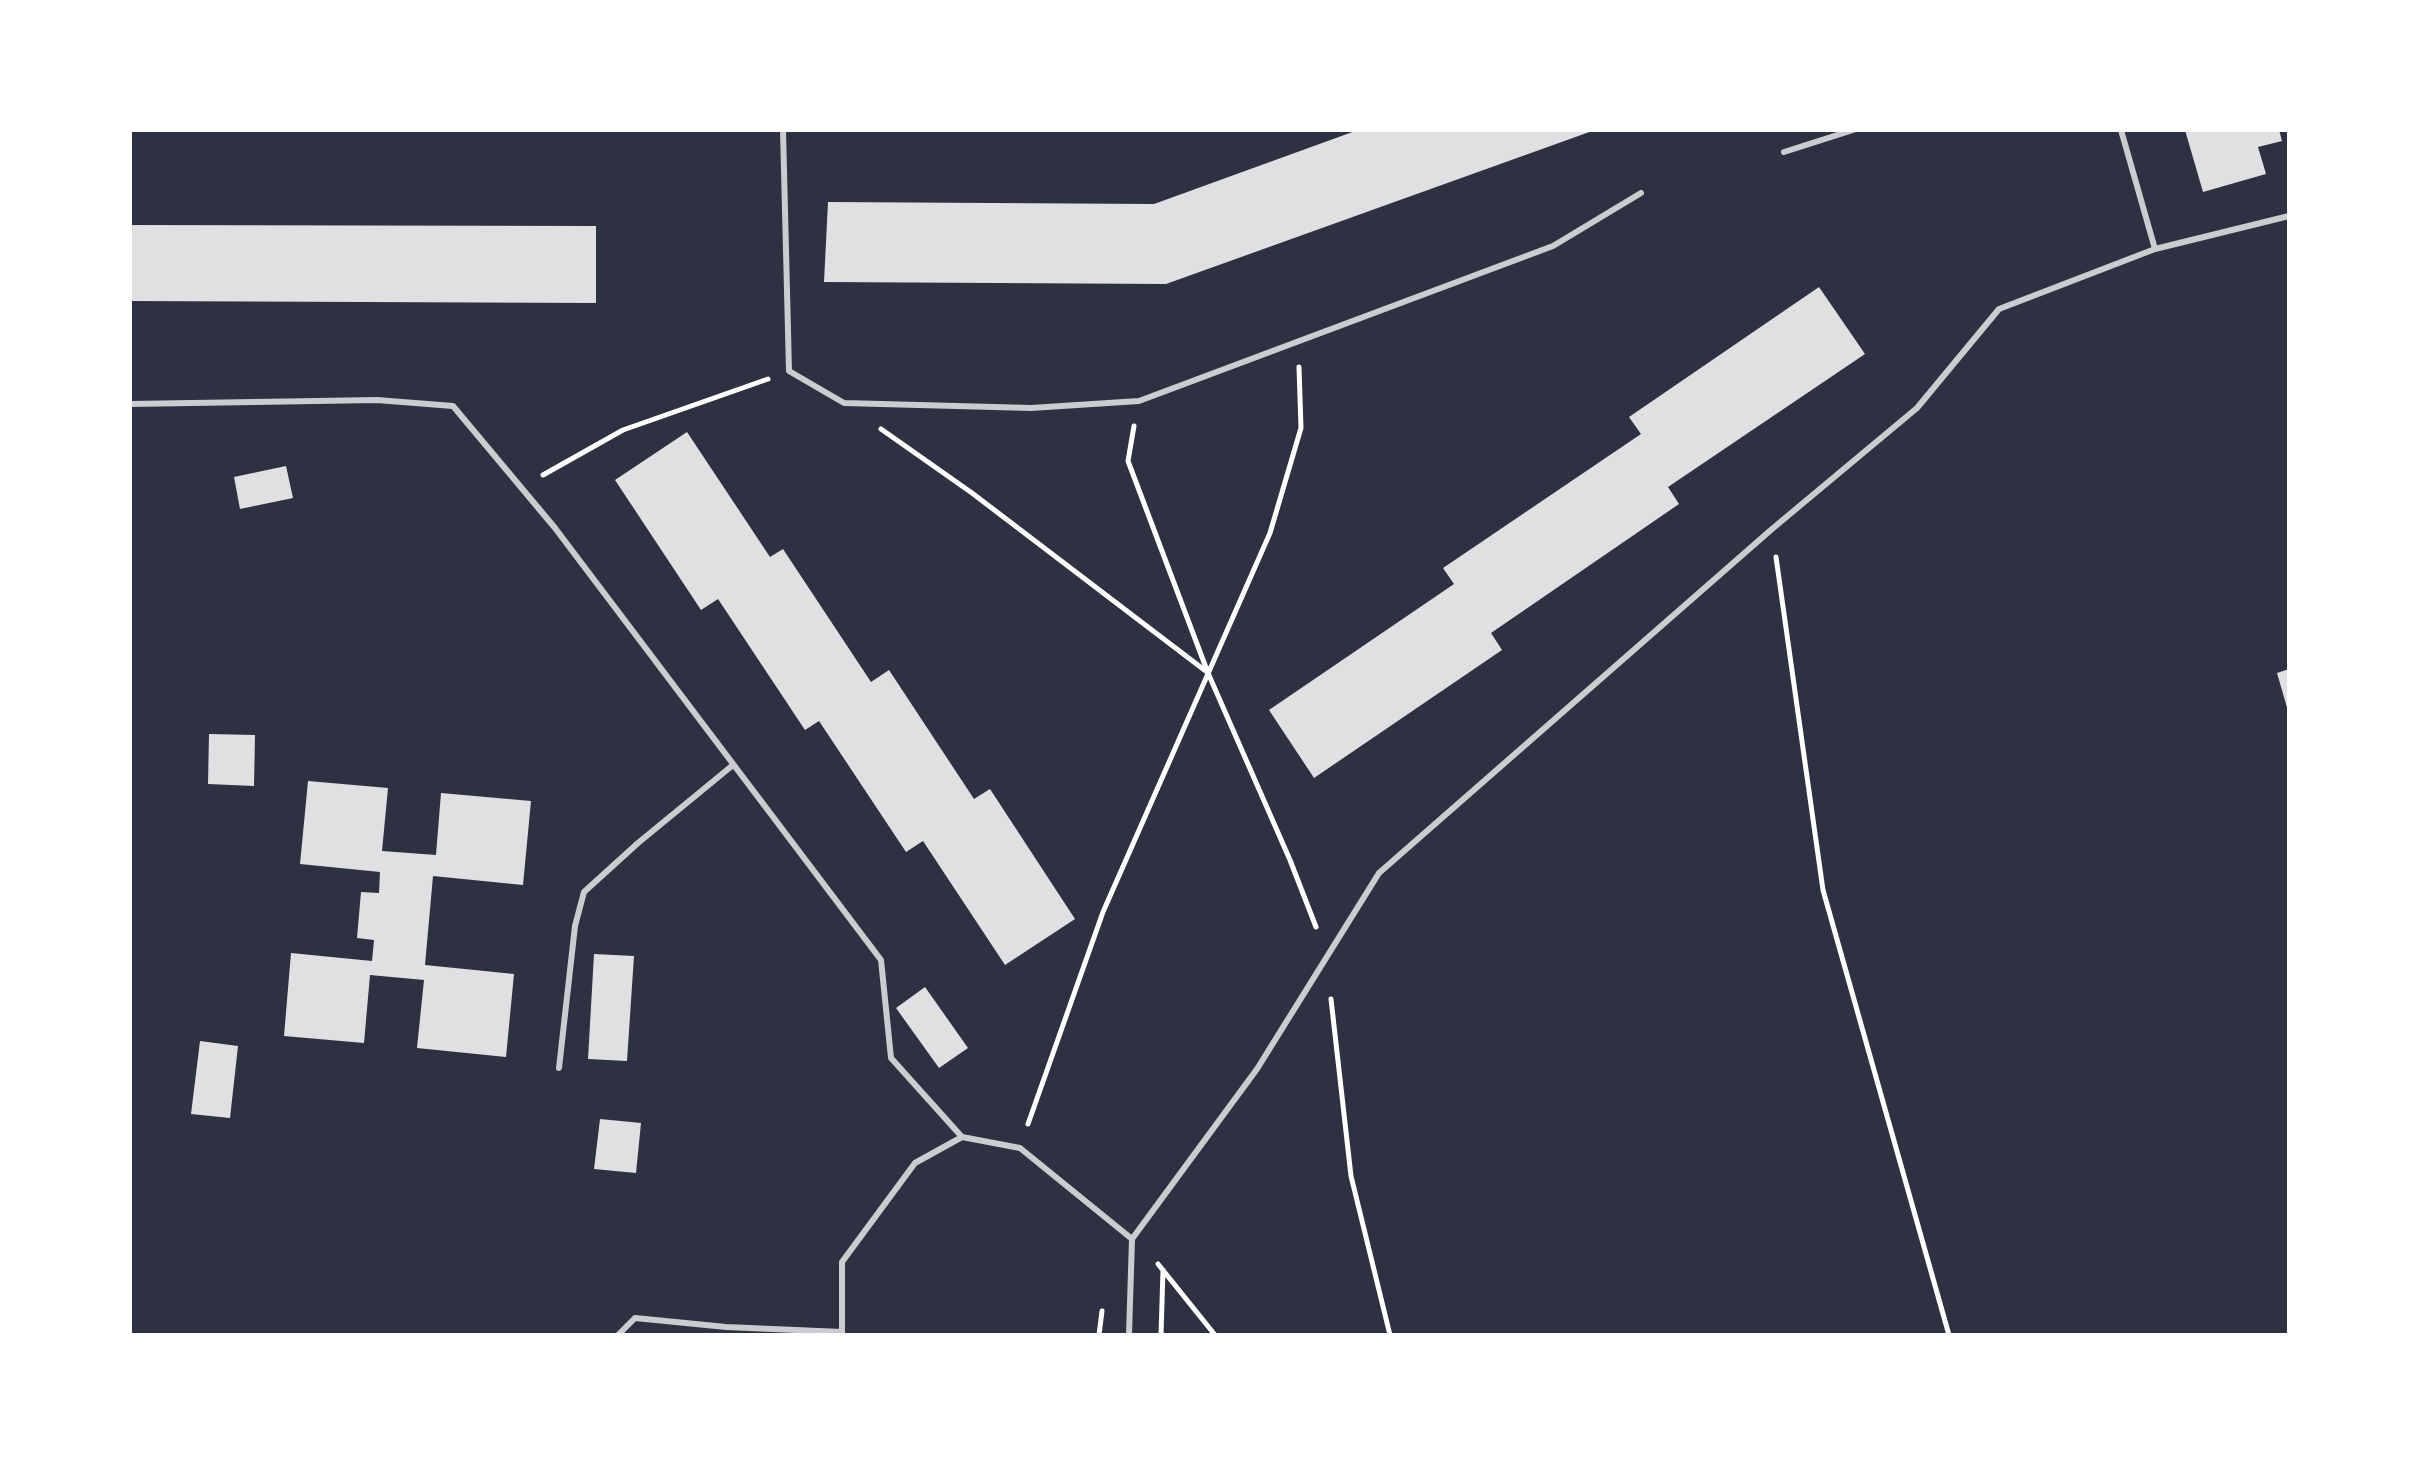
<!DOCTYPE html>
<html>
<head>
<meta charset="utf-8">
<style>
  body { margin:0 }
  #map { position:relative; width:2419px; height:1465px; overflow:hidden; background:#2d3142; font-family:"Work Sans",sans-serif }
  canvas { display:block }
  .frame { position:absolute; inset:0; border:132px solid #fff; pointer-events:none }
</style>
</head>
<body>
<div id="map">
<canvas width="2419" height="1465"></canvas>
<div class="frame"></div>
</div>
<script>
const g = document.querySelector('canvas').getContext('2d');
g.lineJoin = 'round';
function paint(path, color) {
  g.fillStyle = color;
  g.fill(path, 'evenodd');
}
function trace(path, color, width, dash) {
  g.strokeStyle = color;
  g.lineWidth = width;
  g.lineCap = dash ? 'butt' : 'round';
  g.setLineDash(dash || []);
  g.stroke(path);
}
const building = new Path2D(`
  M 1358,130 L 1595,130 L 1166,284 L 824,282 L 828,202 L 1154,204 Z
  M 2185,130 L 2279,130 L 2282,141 L 2258,147 L 2266,174 L 2203,192 Z
  M 130,225 L 596,226 L 596,303 L 130,301 Z
  M 1819,287 L 1865,354 L 1668,487 L 1679,504 L 1491,633 L 1502,650 L 1314,778 L 1269,710 L 1454,584 L 1443,568 L 1641,434 L 1629,417 Z
  M 687,432 L 770,557 L 783,549 L 871,682 L 889,670 L 974,799 L 990,789 L 1075,919 L 1005,965 L 923,841 L 906,852 L 819,721 L 805,730 L 718,599 L 701,610 L 615,480 Z
  M 286,466 L 293,498 L 240,509 L 234,477 Z
  M 2289,669 L 2289,710 L 2288,711 L 2277,673 Z
  M 209,734 L 255,735 L 254,786 L 208,784 Z
  M 308,781 L 388,788 L 382,851 L 436,855 L 441,793 L 531,801 L 523,885 L 433,876 L 425,965 L 514,974 L 506,1057 L 417,1048 L 424,980 L 370,975 L 364,1043 L 284,1036 L 291,953 L 372,961 L 374,940 L 357,938 L 361,892 L 379,893 L 380,872 L 300,864 Z
  M 594,954 L 634,956 L 627,1061 L 588,1059 Z
  M 925,987 L 968,1048 L 939,1068 L 896,1008 Z
  M 200,1041 L 238,1046 L 230,1118 L 191,1114 Z
  M 600,1119 L 641,1123 L 636,1173 L 594,1169 Z`);
const path = new Path2D(`
  M 1134,426 L 1128,461 L 1208,673 L 1290,860 L 1316,927
  M 881,429 L 972,493 L 1207,672
  M 543,475 L 623,430 L 768,379
  M 1776,557 L 1823,890 L 1949,1335
  M 1331,999 L 1351,1176 L 1390,1335
  M 1028,1124 L 1103,912 L 1270,533 L 1301,428 L 1299,367
  M 1158,1264 L 1215,1335
  M 1099,1335 L 1102,1311
  M 1161,1335 L 1163,1270`);
const service = new Path2D(`
  M 783,130 L 789,371 L 844,403 L 1031,408 L 1139,401 L 1553,246 L 1641,193
  M 2121,130 L 2155,249
  M 1784,152 L 1853,130
  M 130,404 L 377,400 L 453,406 L 555,528 L 881,960 L 891,1058 L 962,1137 L 1020,1148 L 1132,1239
  M 559,1068 L 575,926 L 584,892 L 638,843 L 733,765
  M 618,1335 L 635,1318 L 726,1327 L 842,1332 L 842,1262 L 915,1163 L 962,1137
  M 1129,1335 L 1132,1239 L 1257,1069 L 1379,873 L 1772,529 L 1917,408 L 1999,309 L 2155,249 L 2289,216`);
paint(building, '#e0e0e3');
trace(path, '#fff', 5);
trace(service, '#caccd0', 6);
</script>
</body>
</html>
